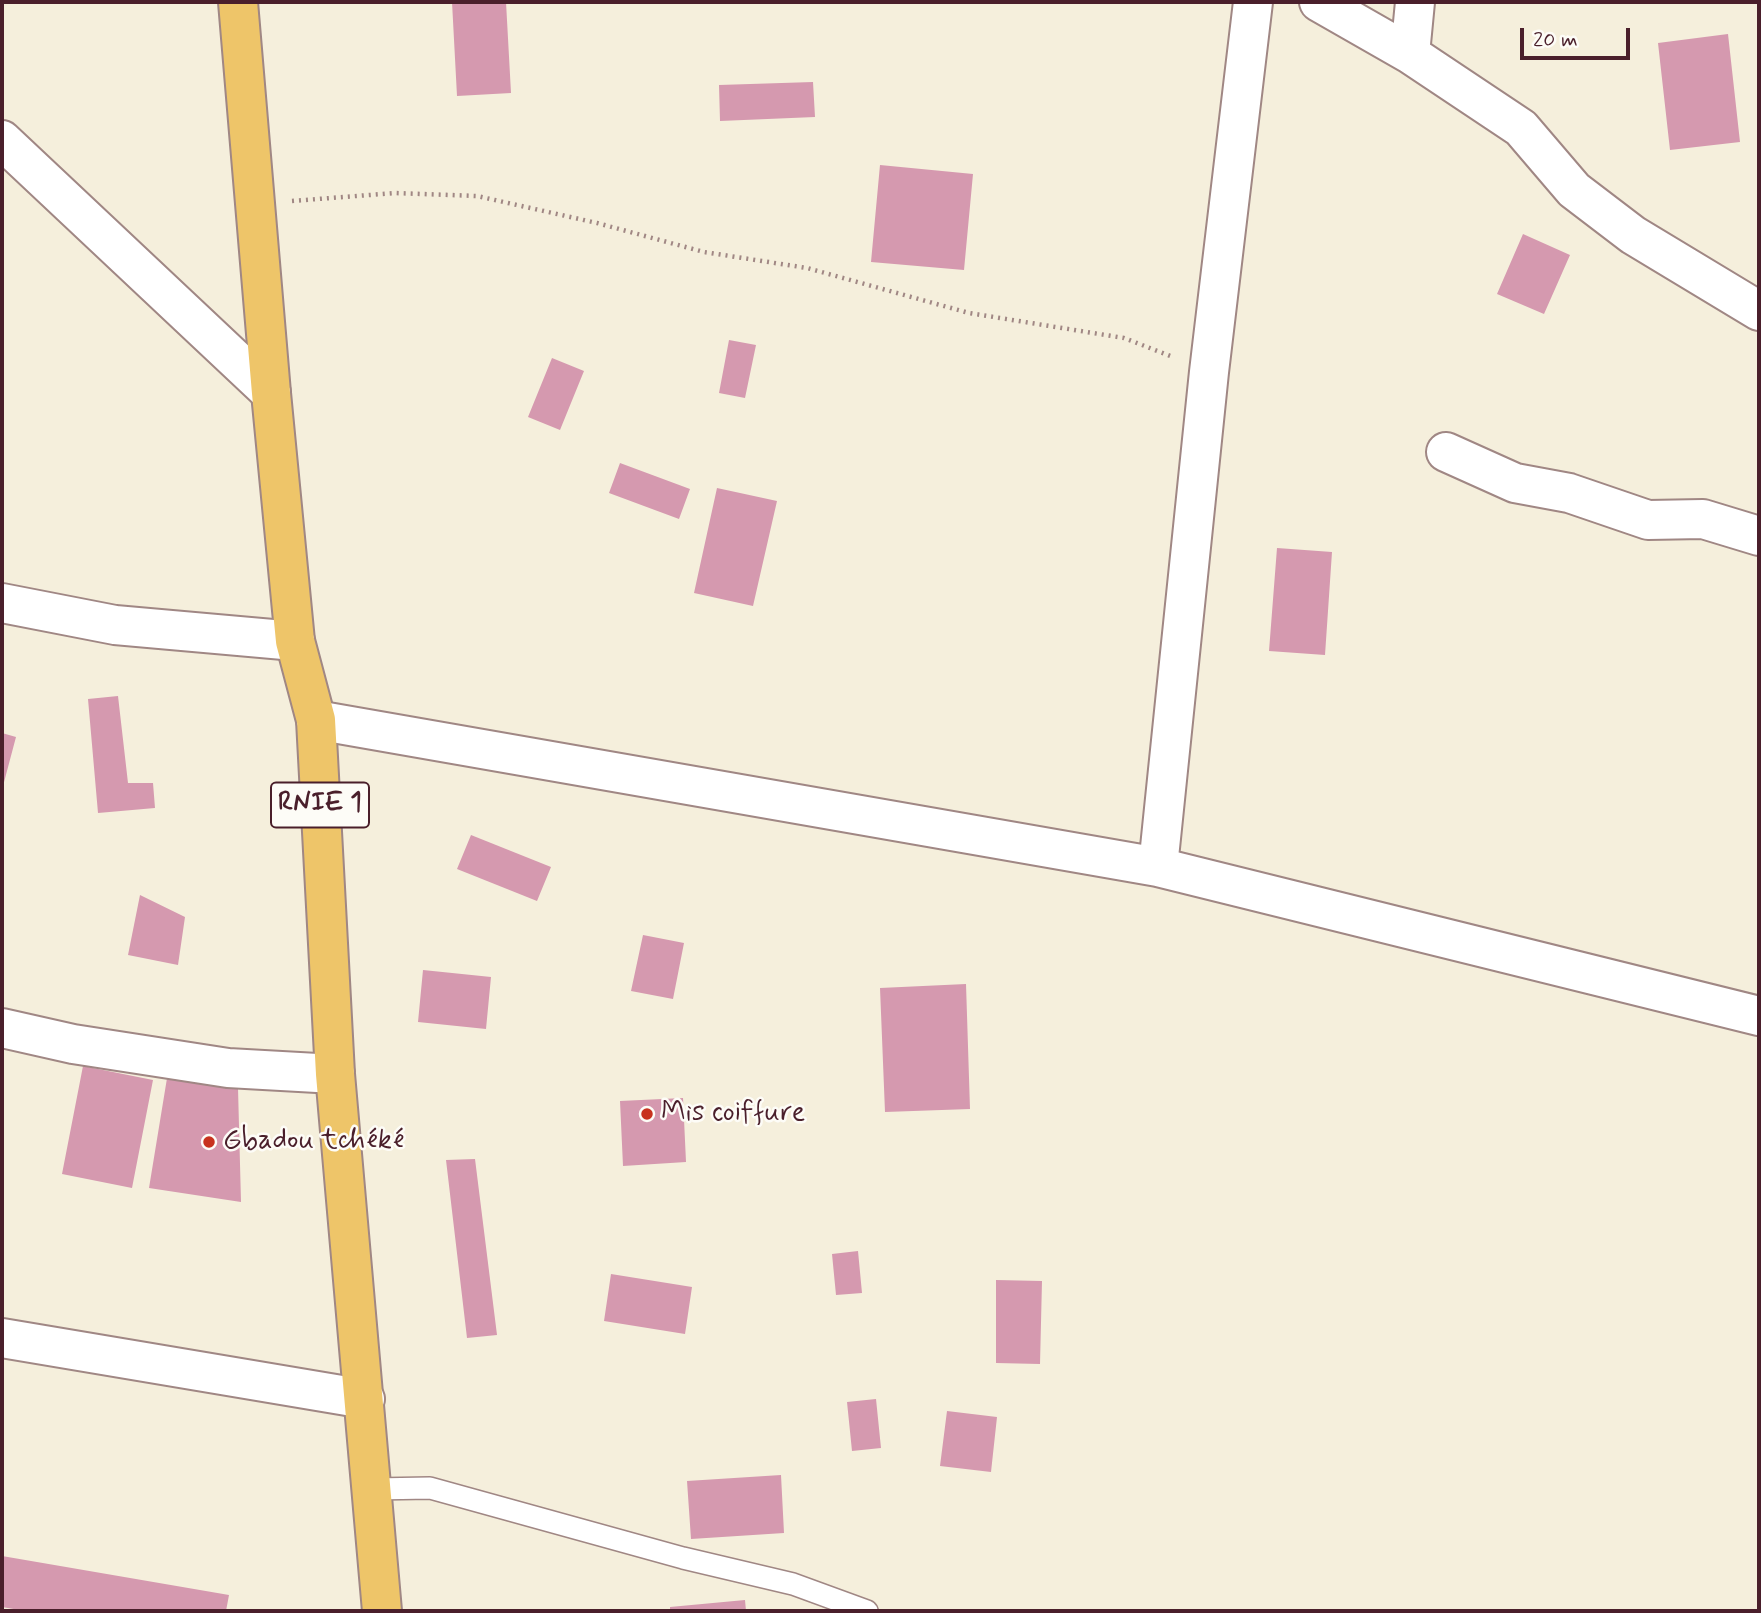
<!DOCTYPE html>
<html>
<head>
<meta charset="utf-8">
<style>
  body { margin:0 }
  #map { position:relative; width:1761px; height:1613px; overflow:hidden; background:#f5efdc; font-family:Mynerve,sans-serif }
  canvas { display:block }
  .frame { position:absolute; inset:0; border:4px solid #4a1f2b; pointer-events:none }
  .scale { position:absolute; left:1520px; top:28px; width:110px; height:32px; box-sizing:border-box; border:4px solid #4a1f2b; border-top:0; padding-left:9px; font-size:21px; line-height:24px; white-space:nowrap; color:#4a1f2b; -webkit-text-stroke:5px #fdfcf7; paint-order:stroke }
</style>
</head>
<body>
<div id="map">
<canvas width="1761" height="1613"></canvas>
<div class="frame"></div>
<div class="scale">20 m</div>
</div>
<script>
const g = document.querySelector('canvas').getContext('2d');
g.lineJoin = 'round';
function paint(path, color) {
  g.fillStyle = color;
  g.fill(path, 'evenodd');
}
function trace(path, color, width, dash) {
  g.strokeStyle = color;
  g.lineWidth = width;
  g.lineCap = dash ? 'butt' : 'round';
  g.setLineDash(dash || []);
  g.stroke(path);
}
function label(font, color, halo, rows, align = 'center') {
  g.font = font + ' Mynerve,sans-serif';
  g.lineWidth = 5;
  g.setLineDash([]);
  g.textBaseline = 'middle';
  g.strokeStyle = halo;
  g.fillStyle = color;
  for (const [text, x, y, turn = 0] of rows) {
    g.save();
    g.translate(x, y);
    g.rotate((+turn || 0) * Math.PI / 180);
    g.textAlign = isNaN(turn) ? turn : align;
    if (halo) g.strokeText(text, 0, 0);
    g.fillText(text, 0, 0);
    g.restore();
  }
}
const building = new Path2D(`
  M 452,2 L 506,2 L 511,93 L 457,96 Z
  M 1728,34 L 1740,142 L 1670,150 L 1658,43 Z
  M 813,82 L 815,117 L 720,121 L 719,85 Z
  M 880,165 L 973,174 L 964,270 L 871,262 Z
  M 1523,234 L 1570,255 L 1544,314 L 1497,294 Z
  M 729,340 L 756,345 L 745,398 L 719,393 Z
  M 552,358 L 584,371 L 560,430 L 528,417 Z
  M 620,463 L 690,489 L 679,519 L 609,493 Z
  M 717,488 L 777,501 L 753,606 L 694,593 Z
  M 1277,548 L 1332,552 L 1325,655 L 1269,651 Z
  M 118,696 L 128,783 L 153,783 L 155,808 L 98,813 L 88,699 Z
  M 2,733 L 16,737 L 3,786 L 2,785 Z
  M 471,835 L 551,867 L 537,901 L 457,869 Z
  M 140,895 L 185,917 L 178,965 L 128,955 Z
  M 643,935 L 684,943 L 673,999 L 631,991 Z
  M 423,970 L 491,977 L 486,1029 L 418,1022 Z
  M 966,984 L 970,1109 L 885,1112 L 880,988 Z
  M 83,1066 L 153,1080 L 132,1188 L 62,1174 Z
  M 169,1066 L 238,1088 L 241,1202 L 149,1188 Z
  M 683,1098 L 686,1162 L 623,1166 L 620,1101 Z
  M 475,1159 L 497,1335 L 467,1338 L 446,1160 Z
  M 858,1251 L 862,1293 L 836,1295 L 832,1254 Z
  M 611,1274 L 692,1287 L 685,1334 L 604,1321 Z
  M 996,1280 L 1042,1281 L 1040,1364 L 996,1363 Z
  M 876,1399 L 881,1448 L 852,1451 L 847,1402 Z
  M 947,1411 L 997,1417 L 991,1472 L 940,1466 Z
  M 781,1475 L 784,1533 L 691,1539 L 687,1481 Z
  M 2,1556 L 229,1595 L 226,1611 L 25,1611 L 2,1607 Z
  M 745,1600 L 746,1611 L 670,1611 L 670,1607 Z`);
const path = new Path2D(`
  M 292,201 L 395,193 L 477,196 L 597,223 L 704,252 L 807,268 L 969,313 L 1124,338 L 1173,357`);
const lane = new Path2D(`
  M 373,1489 L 430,1488 L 683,1558 L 793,1584 L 867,1611`);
const street = new Path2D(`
  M 1319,2 L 1410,54 L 1521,128 L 1574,190 L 1633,235 L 1759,311
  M 1410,54 L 1415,2
  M 2,140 L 271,393
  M 1446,452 L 1515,483 L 1569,493 L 1648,520 L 1703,519 L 1759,536
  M 2,603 L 115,625 L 295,641
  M 316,720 L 1158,867 L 1759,1016
  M 1158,867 L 1209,372 L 1253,2
  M 2,1028 L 73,1044 L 228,1068 L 335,1074
  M 2,1338 L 365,1399`);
const highway = new Path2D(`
  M 238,2 L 271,393 L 295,641 L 316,720 L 335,1074 L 382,1611`);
const markers = [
  [647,1114,7,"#c8321e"],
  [209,1142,7,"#c8321e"]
];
const shields = [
  [320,805,98]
];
const shieldNames = [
  ["RNIE 1",320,805]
];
const poiNames = [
  ["Mis coiffure",661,1114],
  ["Gbadou tchéké",223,1142]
];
paint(building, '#d599af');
trace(lane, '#a08784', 24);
trace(street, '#a08784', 42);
trace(highway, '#a08784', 42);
trace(path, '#a08784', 4.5, [2, 5]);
trace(lane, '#fff', 21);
trace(street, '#fff', 38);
trace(highway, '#eec569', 38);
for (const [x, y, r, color] of markers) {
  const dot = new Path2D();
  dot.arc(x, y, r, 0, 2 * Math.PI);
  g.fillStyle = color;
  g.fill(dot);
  trace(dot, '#fdfcf7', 2.5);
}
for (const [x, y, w] of shields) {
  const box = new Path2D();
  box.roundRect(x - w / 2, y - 22.5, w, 45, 5);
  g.fillStyle = '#fdfcf7';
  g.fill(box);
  trace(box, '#4a1f2b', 2);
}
label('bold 26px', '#4a1f2b', null, shieldNames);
label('28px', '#4a1f2b', '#fdfcf7', poiNames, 'left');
</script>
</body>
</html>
